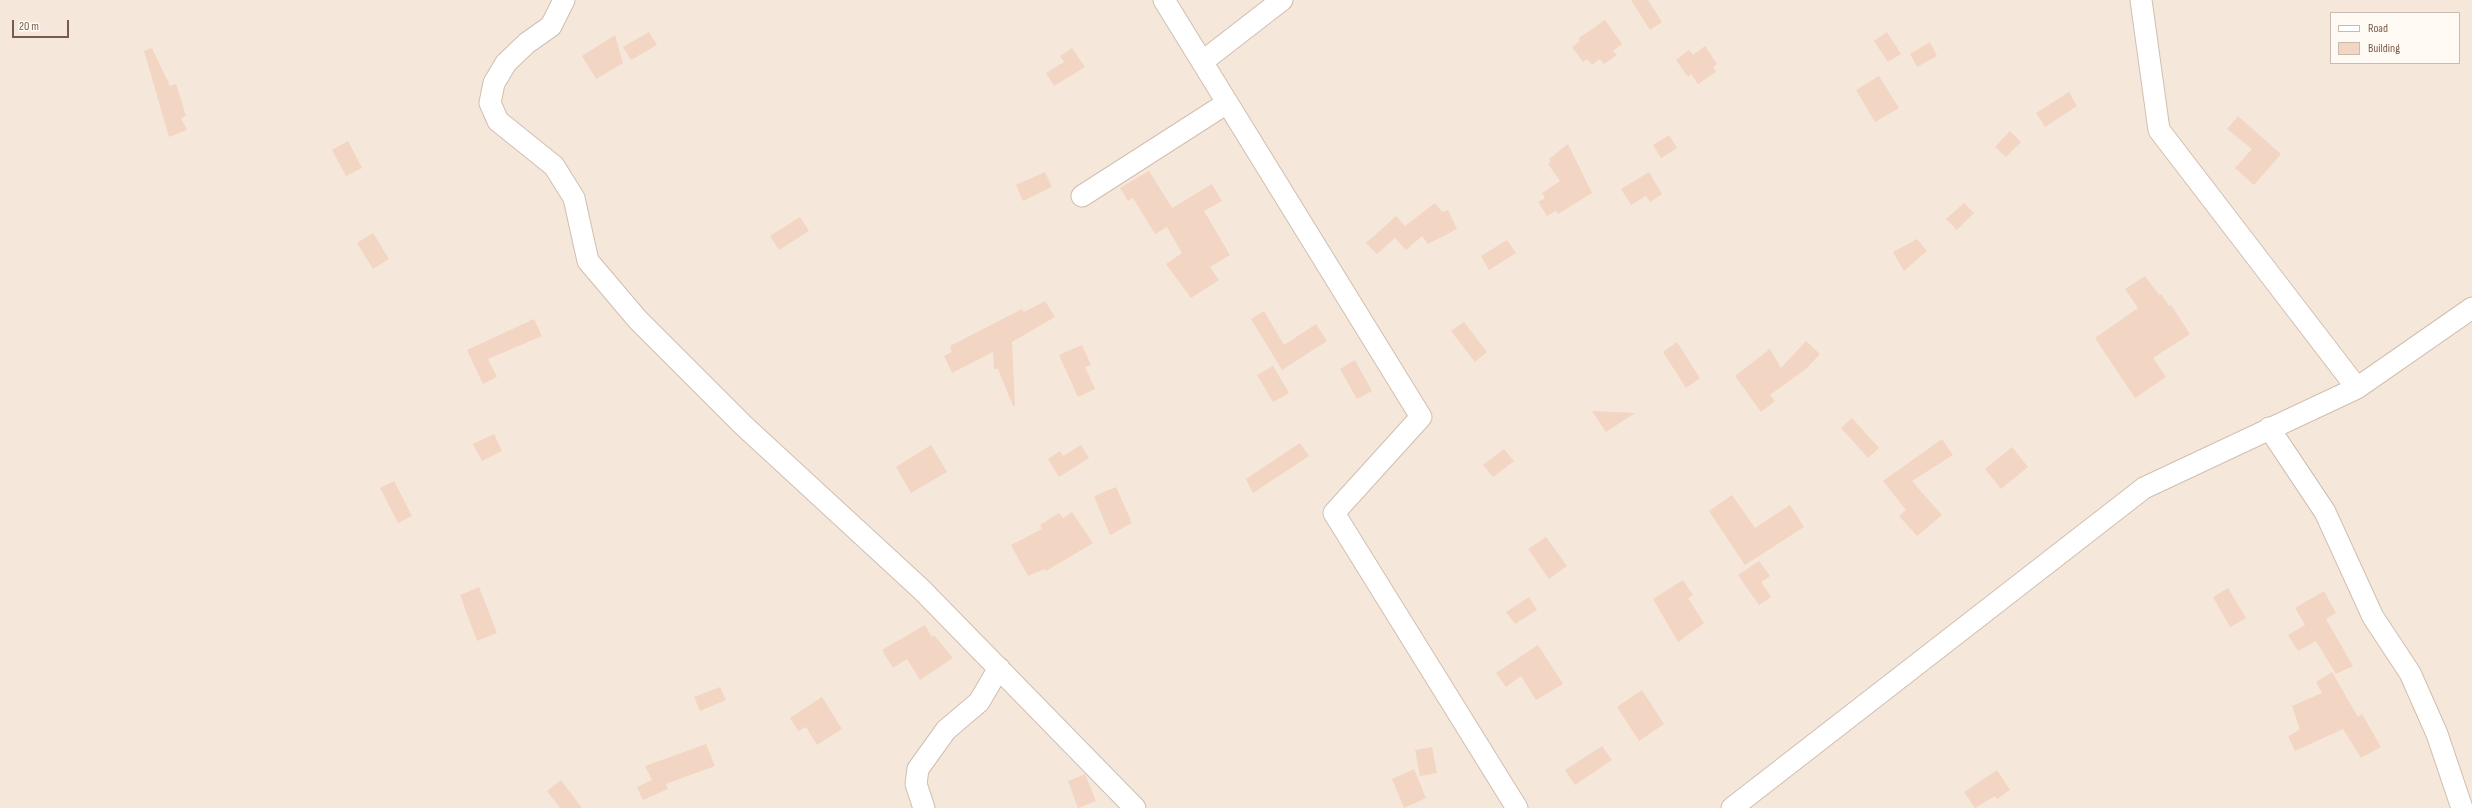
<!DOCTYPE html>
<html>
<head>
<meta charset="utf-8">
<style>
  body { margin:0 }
  #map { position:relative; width:2472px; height:808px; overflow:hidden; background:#fdf6ec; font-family:"Sofia Sans Condensed",sans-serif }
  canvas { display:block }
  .legend { position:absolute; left:2330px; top:12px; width:130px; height:52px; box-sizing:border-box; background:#fffaf3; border:1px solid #cabbb1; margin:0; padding:5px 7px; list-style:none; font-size:12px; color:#7a5c4d }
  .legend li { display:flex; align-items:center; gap:8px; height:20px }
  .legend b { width:20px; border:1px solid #cabbb1 }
  .scale { position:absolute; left:12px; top:20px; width:57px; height:18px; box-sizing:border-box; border:2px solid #7a5c4d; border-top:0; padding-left:5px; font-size:12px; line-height:14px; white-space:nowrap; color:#7a5c4d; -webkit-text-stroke:3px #fffaf3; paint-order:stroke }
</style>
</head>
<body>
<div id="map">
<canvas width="2472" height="808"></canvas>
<ul class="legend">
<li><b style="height:5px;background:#fff"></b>Road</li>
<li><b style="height:11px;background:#f3d5c3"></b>Building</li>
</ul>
<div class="scale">20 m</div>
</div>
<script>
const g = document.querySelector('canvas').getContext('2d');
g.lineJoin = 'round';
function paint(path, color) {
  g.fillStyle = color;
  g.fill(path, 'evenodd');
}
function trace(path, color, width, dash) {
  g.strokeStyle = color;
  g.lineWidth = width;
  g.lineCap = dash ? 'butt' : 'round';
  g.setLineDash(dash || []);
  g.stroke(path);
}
const residential = new Path2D(`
  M 0,0 L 2472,0 L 2472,808 L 0,808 ZM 2331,13 L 2459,13 L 2459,63 L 2331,63 Z`);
const building = new Path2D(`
  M 1631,0 L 1648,0 L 1662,22 L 1650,30 Z
  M 1605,20 L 1622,44 L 1613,51 L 1617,55 L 1604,64 L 1600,59 L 1592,65 L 1587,59 L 1583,62 L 1572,47 L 1580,41 L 1579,38 Z
  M 649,32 L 657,45 L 631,60 L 623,47 Z
  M 1887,32 L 1901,54 L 1888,62 L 1874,41 Z
  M 615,35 L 623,63 L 596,79 L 582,56 Z
  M 1930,42 L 1937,56 L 1917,67 L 1910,54 Z
  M 1705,46 L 1717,64 L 1713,67 L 1716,72 L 1698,84 L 1691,74 L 1688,77 L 1676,60 L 1689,50 L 1693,55 Z
  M 152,48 L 170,86 L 176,84 L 186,116 L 181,118 L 187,130 L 169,137 L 144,51 Z
  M 1072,48 L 1085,67 L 1054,86 L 1046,73 L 1064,62 L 1060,56 Z
  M 1879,76 L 1899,108 L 1875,122 L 1856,90 Z
  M 2069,92 L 2077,106 L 2045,127 L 2036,113 Z
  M 2238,116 L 2281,154 L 2254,185 L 2235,168 L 2252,149 L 2227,129 Z
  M 2010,131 L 2021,142 L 2006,157 L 1995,147 Z
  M 1669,135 L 1677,148 L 1661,158 L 1653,145 Z
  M 348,141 L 362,168 L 346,176 L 332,150 Z
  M 1568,144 L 1592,193 L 1558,214 L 1556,211 L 1547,216 L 1538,202 L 1545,198 L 1542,193 L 1560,181 L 1548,164 L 1551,162 L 1549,159 Z
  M 1149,171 L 1172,208 L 1212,184 L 1222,201 L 1204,211 L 1230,255 L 1210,267 L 1219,280 L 1191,298 L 1166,264 L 1182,253 L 1167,227 L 1155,234 L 1133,198 L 1128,201 L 1120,188 Z
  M 1045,172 L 1052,187 L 1023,201 L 1016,185 Z
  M 1649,172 L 1662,194 L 1650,202 L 1646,196 L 1631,205 L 1621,189 Z
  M 1435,203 L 1442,212 L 1448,210 L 1457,229 L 1428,244 L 1422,236 L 1406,250 L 1395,238 L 1377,254 L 1366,243 L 1396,216 L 1405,226 Z
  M 1964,203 L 1974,213 L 1957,230 L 1946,219 Z
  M 800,217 L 809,231 L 779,250 L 770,236 Z
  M 373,233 L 389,259 L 373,269 L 357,243 Z
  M 1917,239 L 1927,251 L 1904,271 L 1893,252 Z
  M 1507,240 L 1516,253 L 1489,270 L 1481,256 Z
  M 2145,276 L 2159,295 L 2161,294 L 2169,306 L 2171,305 L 2190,334 L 2153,358 L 2166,377 L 2135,398 L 2095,338 L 2138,308 L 2125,289 Z
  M 1045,301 L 1055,317 L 1012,342 L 1015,406 L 1013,406 L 998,369 L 994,369 L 993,352 L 952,373 L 944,356 L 952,352 L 950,346 L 1022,309 L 1024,312 Z
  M 1264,311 L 1284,345 L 1316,324 L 1327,341 L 1282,370 L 1251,319 Z
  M 534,319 L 542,336 L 488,359 L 497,377 L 483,384 L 467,350 Z
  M 1464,322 L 1487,352 L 1475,362 L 1451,331 Z
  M 1806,341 L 1820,354 L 1807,368 L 1770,395 L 1775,401 L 1761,412 L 1735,376 L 1770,349 L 1781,368 Z
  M 1677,342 L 1700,378 L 1686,388 L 1663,352 Z
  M 1082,345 L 1091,365 L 1085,367 L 1095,389 L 1078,397 L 1059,355 Z
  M 1355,360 L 1372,391 L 1357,399 L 1340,369 Z
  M 1273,366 L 1289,393 L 1273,402 L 1257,375 Z
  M 1592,411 L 1635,413 L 1606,432 Z
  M 1852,418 L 1879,448 L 1868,458 L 1841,428 Z
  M 494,434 L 502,451 L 482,461 L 473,444 Z
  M 1942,439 L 1953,455 L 1912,481 L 1942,515 L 1917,536 L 1899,516 L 1906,510 L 1883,481 Z
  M 1300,443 L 1309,456 L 1253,493 L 1246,479 Z
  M 931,445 L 947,472 L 911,493 L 896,467 Z
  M 1081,445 L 1089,458 L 1059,477 L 1048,459 L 1060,451 L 1063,456 Z
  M 2012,447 L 2028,467 L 2001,489 L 1985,469 Z
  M 1504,449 L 1514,461 L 1493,477 L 1483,465 Z
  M 394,481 L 412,516 L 398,523 L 380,488 Z
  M 1116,487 L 1132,523 L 1110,535 L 1094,496 Z
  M 1732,495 L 1755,528 L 1790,505 L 1804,527 L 1745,565 L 1709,511 Z
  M 1072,512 L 1093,543 L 1046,571 L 1045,569 L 1028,576 L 1011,545 L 1042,529 L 1040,525 L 1059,513 L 1063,518 Z
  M 1546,537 L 1567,566 L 1549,579 L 1528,549 Z
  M 1759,561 L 1770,576 L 1761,582 L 1771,597 L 1759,605 L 1738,575 Z
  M 1683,580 L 1693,595 L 1688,598 L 1704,623 L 1678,642 L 1653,599 Z
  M 479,587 L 497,633 L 477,641 L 460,595 Z
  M 2228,588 L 2246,618 L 2230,627 L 2213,597 Z
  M 2324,591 L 2336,613 L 2326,619 L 2353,666 L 2336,674 L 2316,641 L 2298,651 L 2288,635 L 2305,625 L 2295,608 Z
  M 1529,597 L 1537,610 L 1515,624 L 1506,612 Z
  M 925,625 L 932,637 L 934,635 L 953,658 L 920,680 L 907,659 L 893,668 L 882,650 Z
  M 1538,645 L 1563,684 L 1536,700 L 1521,676 L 1506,687 L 1496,673 Z
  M 2332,672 L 2358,717 L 2362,714 L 2381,747 L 2361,758 L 2343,729 L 2295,751 L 2288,736 L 2300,730 L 2292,706 L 2322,693 L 2316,682 Z
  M 720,687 L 726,700 L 700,711 L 694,697 Z
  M 1642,690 L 1664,724 L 1639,741 L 1617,707 Z
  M 822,697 L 842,729 L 817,745 L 806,727 L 798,731 L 790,718 Z
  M 706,744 L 715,766 L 666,784 L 668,789 L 643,800 L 637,787 L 652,780 L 645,766 Z
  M 1602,746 L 1612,760 L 1575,785 L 1565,770 Z
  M 1432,747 L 1437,773 L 1420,776 L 1415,750 Z
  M 1414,769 L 1426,798 L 1404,808 L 1392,779 Z
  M 1997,770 L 2010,790 L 1997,799 L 1995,796 L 1975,808 L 1964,792 Z
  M 1085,774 L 1096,801 L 1078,808 L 1068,781 Z
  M 561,780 L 582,808 L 560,808 L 547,791 Z`);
const minor = new Path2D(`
  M 564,0 L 551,26 L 527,43 L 506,63 L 494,83 L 490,103 L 498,121 L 554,166 L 574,198 L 588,261 L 638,320 L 743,425 L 922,590 L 1135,808
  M 1164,0 L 1421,417 L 1334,513 L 1517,808
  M 2141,0 L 2159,130 L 2357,388
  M 1202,62 L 1282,0
  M 1082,196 L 1227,103
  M 2269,428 L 2325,512 L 2373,617 L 2410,673 L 2437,734 L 2462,808
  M 924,808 L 916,784 L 918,769 L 946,730 L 979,702 L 999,668
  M 1732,808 L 2144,488 L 2357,388 L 2472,308`);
paint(residential, '#f5e8da');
paint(building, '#f3d5c3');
trace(minor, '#d1beb0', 23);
trace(minor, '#fff', 21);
</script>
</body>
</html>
